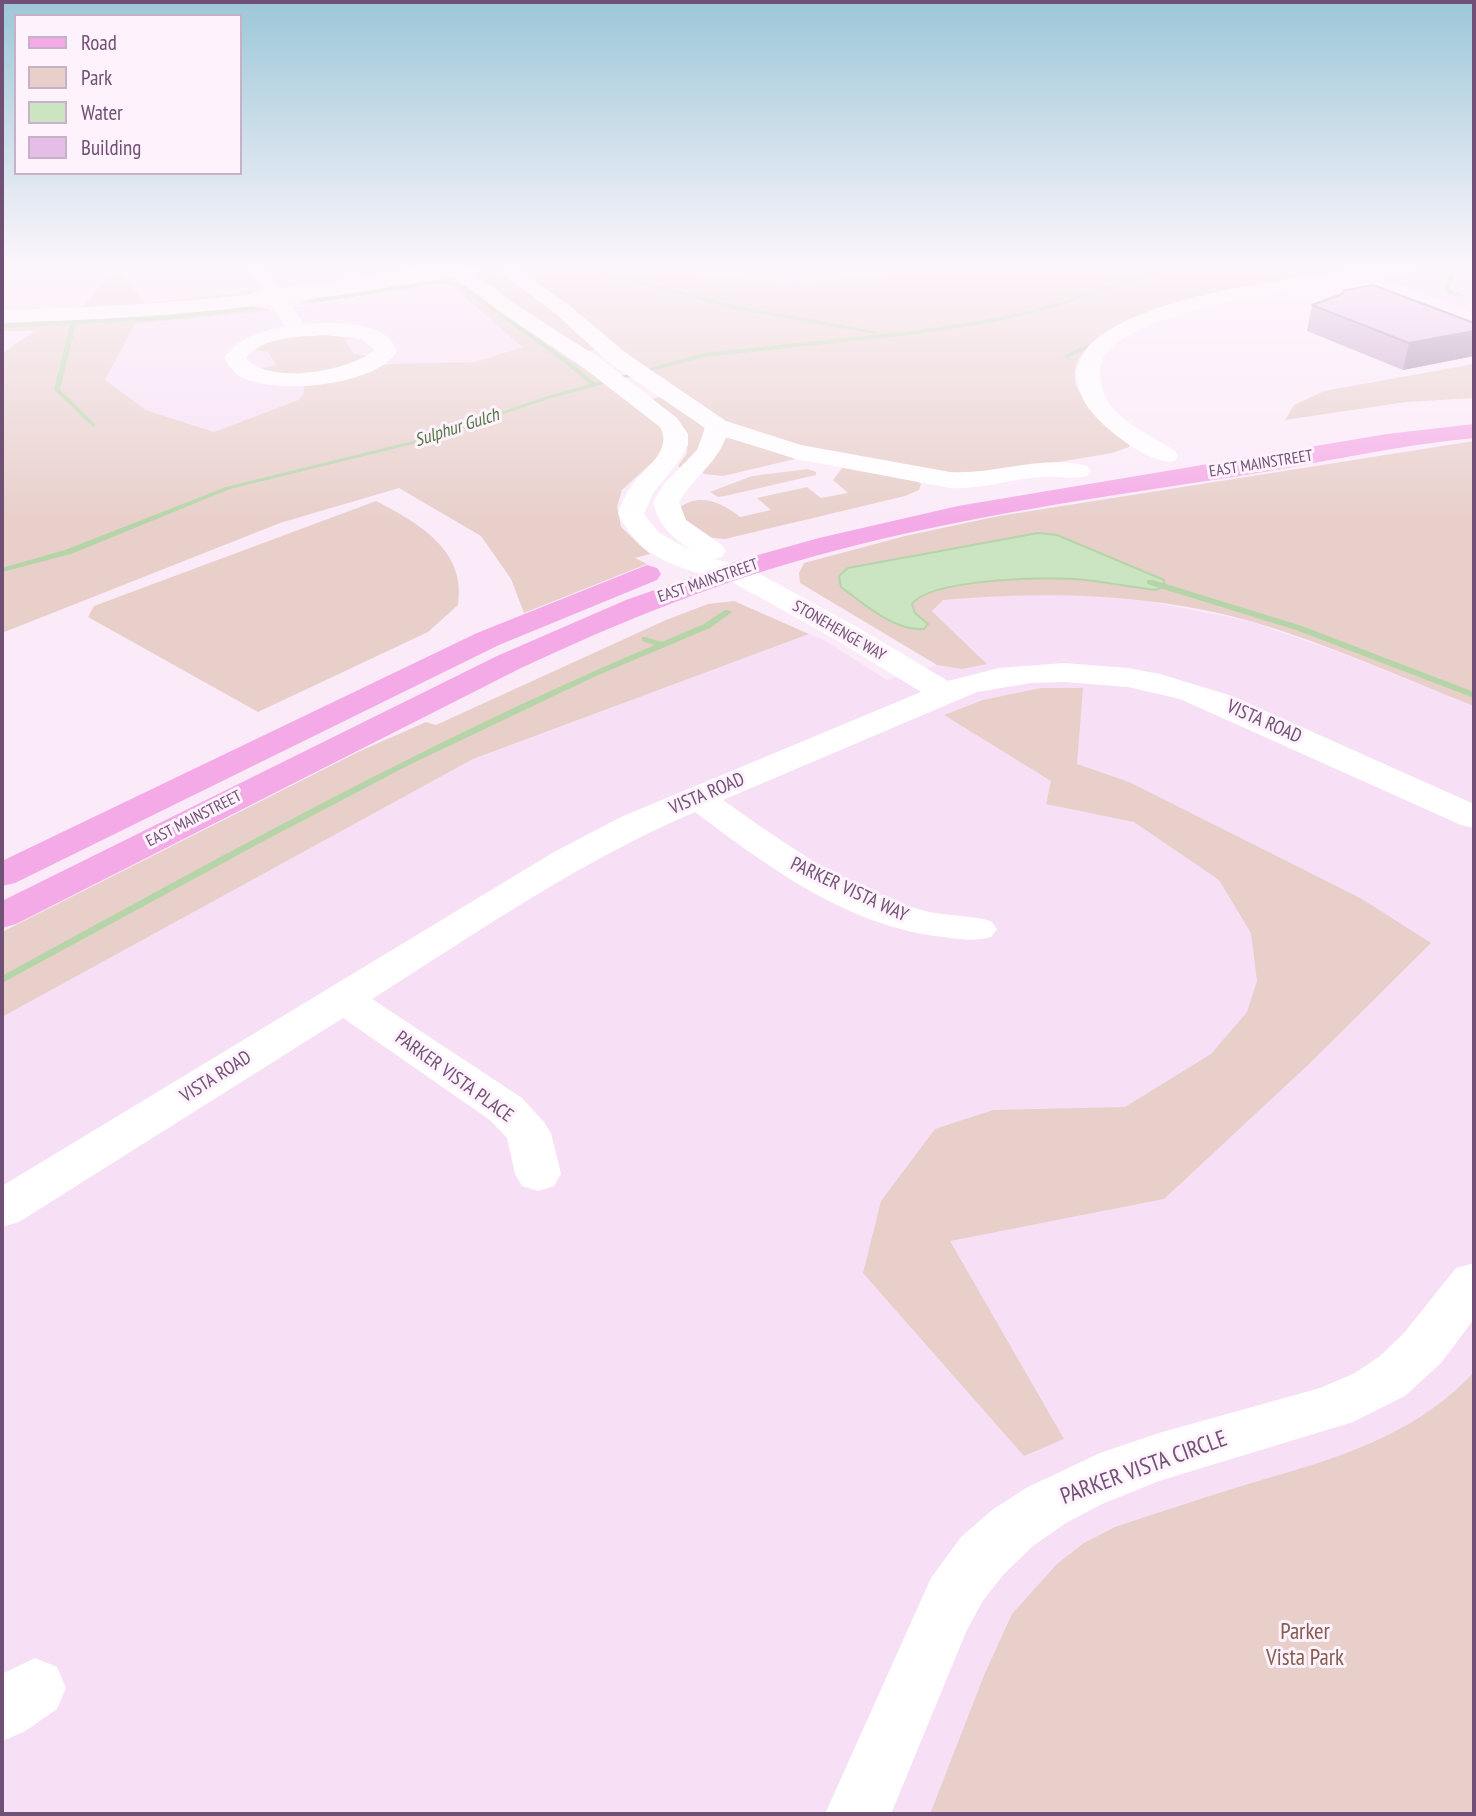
<!DOCTYPE html>
<html>
<head>
<meta charset="utf-8">
<style>
  body { margin:0 }
  #map { position:relative; width:1476px; height:1816px; overflow:hidden; background:#fbebf9; font-family:"PT Sans Narrow",sans-serif }
  canvas { display:block }
  .frame { position:absolute; inset:0; border:4px solid #715075; pointer-events:none }
  .legend { position:absolute; left:14px; top:14px; width:228px; height:161px; box-sizing:border-box; background:#fef2fc; border:2px solid #c6b1c6; margin:0; padding:9px 12px; list-style:none; font-size:21px; color:#715075 }
  .legend li { display:flex; align-items:center; gap:14px; height:35px }
  .legend b { width:35px; border:2px solid #c6b1c6 }
</style>
</head>
<body>
<div id="map">
<canvas width="1476" height="1816"></canvas>
<div class="frame"></div>
<ul class="legend">
<li><b style="height:9px;background:#f4aae6"></b>Road</li>
<li><b style="height:19px;background:#e8cfca"></b>Park</li>
<li><b style="height:19px;background:#cbe4c1"></b>Water</li>
<li><b style="height:19px;background:#e5bee7"></b>Building</li>
</ul>
</div>
<script>
const g = document.querySelector('canvas').getContext('2d');
g.lineJoin = 'round';
function paint(path, color) {
  g.fillStyle = color;
  g.fill(path, 'evenodd');
}
function trace(path, color, width, dash) {
  g.strokeStyle = color;
  g.lineWidth = width;
  g.lineCap = dash ? 'butt' : 'round';
  g.setLineDash(dash || []);
  g.stroke(path);
}
function label(font, color, halo, rows, align = 'center') {
  g.font = font + ' "PT Sans Narrow",sans-serif';
  g.lineWidth = 6;
  g.setLineDash([]);
  g.textBaseline = 'middle';
  g.strokeStyle = halo;
  g.fillStyle = color;
  for (const [text, x, y, turn = 0] of rows) {
    g.save();
    g.translate(x, y);
    g.rotate((+turn || 0) * Math.PI / 180);
    g.textAlign = isNaN(turn) ? turn : align;
    if (halo) g.strokeText(text, 0, 0);
    g.fillText(text, 0, 0);
    g.restore();
  }
}
const residential = new Path2D(`
  M 2,269 L 109,269 L 111,273 L 83,307 L 2,310 Z
  M 119,269 L 411,269 L 318,284 L 144,303 Z
  M 678,269 L 900,269 L 887,274 L 795,285 L 709,276 Z
  M 449,283 L 522,346 L 476,362 L 387,364 L 303,395 L 298,400 L 214,432 L 146,410 L 105,380 L 135,324 L 270,311 Z
  M 1016,593 L 1132,598 L 1249,621 L 1338,652 L 1474,706 L 1474,1814 L 2,1814 L 2,1017 L 473,759 L 809,634 L 826,641 L 887,680 L 937,665 L 962,669 L 986,663 L 932,610 L 942,600 Z`);
const commercial = new Path2D(`
  M 1474,269 L 1474,313 L 1372,275 L 1415,271 Z`);
const green = new Path2D(`
  M 109,269 L 119,269 L 144,303 L 256,291 L 245,296 L 94,309 L 2,313 L 2,310 L 83,307 L 110,273 Z
  M 518,269 L 678,269 L 709,276 L 795,285 L 887,274 L 900,269 L 1370,269 L 1134,318 C 1103,331 1052,362 1086,401 C 1099,416 1115,429 1130,442 L 1129,447 L 1112,453 L 977,476 L 837,457 L 725,422 L 675,391 L 524,276 L 529,274 Z
  M 500,270 L 547,305 L 595,350 L 588,351 L 529,315 L 476,275 L 479,271 Z
  M 454,278 L 584,365 L 659,423 L 666,437 L 659,456 L 622,490 L 617,507 L 621,527 L 650,554 L 635,558 L 647,564 L 524,613 L 511,579 L 481,536 L 399,488 L 280,523 L 2,633 L 2,353 L 34,331 L 2,331 L 2,323 L 121,317 L 252,306 L 269,309 L 270,311 L 135,324 L 105,380 L 146,410 L 214,432 L 298,400 L 303,395 L 305,383 L 353,376 L 387,364 L 475,362 L 522,347 L 449,283 L 296,305 L 308,299 Z
  M 314,332 L 361,337 L 345,340 L 354,354 L 373,357 C 340,375 296,379 260,369 L 276,365 L 268,352 L 250,349 L 260,343 Z
  M 1474,364 L 1474,398 L 1406,402 L 1285,420 L 1294,405 L 1324,391 Z
  M 661,397 L 704,426 L 704,442 L 681,469 L 678,466 L 687,453 L 687,434 L 652,399 Z
  M 728,438 L 794,456 L 795,459 L 723,476 L 704,474 L 702,471 L 722,439 Z
  M 1474,441 L 1474,706 C 1400,677 1326,643 1250,621 C 1150,593 1045,591 943,600 L 932,611 L 987,664 L 962,669 L 937,665 L 800,583 L 799,573 L 804,563 L 905,536 L 999,516 Z
  M 849,467 L 912,477 L 921,484 L 919,490 L 905,496 L 725,539 C 695,536 692,535 679,508 C 700,492 722,503 740,517 L 771,510 L 757,498 L 807,487 L 821,498 L 848,493 L 833,480 L 842,468 Z
  M 808,469 L 816,472 L 816,475 L 725,496 L 718,497 L 710,492 L 752,476 Z
  M 376,501 C 418,523 467,550 458,605 L 428,632 L 258,712 L 88,617 L 94,606 Z
  M 734,601 L 809,634 L 473,759 L 2,1017 L 2,932 L 360,751 L 426,722 L 436,725 L 666,620 L 708,604 Z
  M 1041,688 L 1083,688 L 1077,764 L 1129,782 L 1362,899 L 1431,943 L 1309,1064 L 1164,1199 L 950,1241 L 1064,1439 L 1024,1456 L 863,1273 L 881,1201 L 935,1129 L 993,1110 L 1125,1107 L 1211,1054 L 1247,1012 L 1257,981 L 1251,933 L 1219,880 L 1134,822 L 1046,804 L 1051,781 L 944,715 L 983,700 Z
  M 1474,1372 L 1474,1814 L 930,1814 L 985,1673 L 1012,1614 L 1057,1564 L 1084,1543 L 1115,1527 C 1159,1512 1203,1498 1248,1484 C 1331,1460 1413,1438 1474,1372 Z`);
const water = new Path2D(`
  M 1038,533 L 1057,535 L 1164,580 L 1164,586 L 1156,590 C 1129,587 1102,581 1075,579 C 1044,577 929,579 912,604 L 915,613 L 928,624 L 924,629 C 894,631 864,604 841,587 L 839,576 L 848,568 Z`);
const stream = new Path2D(`
  M 585,269 L 593,269 L 734,305 L 879,332 L 876,334 L 734,309 Z
  M 1162,269 L 1170,269 L 1048,309 L 995,322 L 919,334 L 704,357 L 548,399 L 429,440 L 230,489 L 71,554 L 2,572 L 2,568 L 65,550 L 226,487 L 425,438 L 544,397 L 590,384 L 561,360 L 456,285 L 436,284 L 312,303 L 310,302 L 310,300 L 436,280 L 459,283 L 565,358 L 595,383 L 704,353 L 919,330 L 995,318 L 1044,307 Z
  M 1452,272 L 1455,274 L 1450,288 L 1453,292 L 1464,295 L 1464,297 L 1449,294 L 1444,288 L 1449,274 Z
  M 253,306 L 255,307 L 255,309 L 165,320 L 76,324 L 60,390 L 95,424 L 96,425 L 93,427 L 54,390 L 70,324 L 2,328 L 2,324 L 165,316 Z
  M 1086,345 L 1089,347 L 1088,348 L 1067,358 L 1062,357 Z
  M 1147,580 L 1153,580 L 1302,626 L 1474,692 L 1474,698 L 1296,630 L 1147,584 Z
  M 725,610 L 728,610 L 732,612 L 710,628 L 596,676 L 409,765 L 262,842 L 2,983 L 2,976 C 216,859 429,740 655,645 L 642,641 L 642,637 L 645,637 L 662,642 L 704,624 Z`);
const street = new Path2D(`
  M 249,269 L 267,269 L 304,324 C 331,322 388,319 397,352 C 373,387 272,396 238,375 C 232,371 228,363 224,358 C 239,337 260,331 285,326 ZM 325,335 L 361,339 L 375,350 C 349,371 270,386 246,358 C 263,336 300,337 325,335 Z
  M 1357,269 L 1417,269 C 1410,278 1369,279 1355,281 C 1295,290 1149,307 1108,351 C 1096,364 1099,385 1107,400 C 1120,423 1154,437 1175,451 L 1178,456 L 1175,461 C 1151,467 1093,422 1083,399 C 1080,391 1078,381 1076,372 C 1080,363 1083,351 1091,344 C 1141,295 1287,280 1357,269 Z
  M 733,563 L 743,565 L 857,627 L 948,681 L 999,668 L 1064,663 L 1128,668 L 1160,674 L 1232,696 L 1474,804 L 1474,828 L 1461,825 L 1180,699 L 1128,687 L 1064,682 L 1031,683 L 977,692 L 723,800 C 785,844 848,889 921,910 C 944,916 968,915 991,921 L 997,929 L 991,937 C 975,942 959,939 943,937 C 849,927 768,867 695,812 C 580,861 478,932 372,999 L 522,1098 L 544,1122 L 551,1133 L 561,1174 L 554,1186 L 538,1191 L 522,1186 L 515,1174 L 507,1138 L 490,1120 L 343,1018 L 19,1222 L 2,1227 L 2,1186 L 554,852 L 621,817 L 921,692 L 835,639 L 723,577 L 719,571 L 723,565 Z
  M 1474,1263 L 1474,1319 L 1441,1363 L 1405,1396 L 1353,1422 L 1159,1481 L 1102,1504 L 1066,1523 L 1033,1546 L 1003,1575 L 982,1602 L 966,1632 L 891,1814 L 825,1814 L 931,1578 L 961,1537 L 992,1510 L 1026,1488 L 1100,1453 L 1159,1433 L 1320,1388 L 1355,1373 L 1380,1356 L 1404,1333 L 1456,1268 Z
  M 35,1658 L 57,1667 L 66,1688 L 57,1709 L 24,1732 L 2,1741 L 2,1674 Z`);
const secondary = new Path2D(`
  M 426,269 L 464,269 L 477,275 L 513,303 L 601,359 L 677,418 L 688,434 L 688,445 L 679,461 L 653,493 L 644,514 L 659,533 L 698,554 C 676,541 659,528 653,502 L 665,483 L 697,450 L 705,428 L 610,363 L 555,313 L 495,269 L 516,269 L 569,305 L 626,353 L 726,421 L 801,445 L 950,472 C 996,475 1041,454 1087,466 L 1091,471 L 1087,476 C 1072,480 1058,476 1043,477 C 1012,478 982,490 950,488 L 796,459 L 726,437 C 716,465 693,477 679,502 L 686,520 L 722,545 L 726,551 L 722,557 L 714,559 L 743,565 L 747,571 L 743,577 C 717,584 660,563 640,545 C 631,536 624,525 618,514 C 621,503 626,493 633,484 C 646,467 673,450 660,427 L 585,369 L 499,311 L 463,283 L 448,276 C 301,305 152,320 2,322 L 2,310 C 144,306 286,296 426,269 Z`);
const primary = new Path2D(`
  M 1474,424 L 1474,438 C 1395,445 1318,464 1239,476 C 1102,497 964,516 830,552 C 722,580 619,622 519,669 L 16,924 L 2,928 L 2,901 L 497,656 L 626,600 L 740,560 L 819,538 L 958,506 L 1387,434 Z
  M 647,565 L 657,568 L 661,574 L 657,580 L 499,645 L 15,883 L 2,886 L 2,861 L 477,633 Z`);
const wall = new Path2D(`
  M 1312,305 L 1474,323 L 1474,356 L 1403,370 L 1307,331 Z`);
const shadedWall = new Path2D(`
  M 1474,331 L 1474,356 L 1403,370 L 1409,343 Z`);
const building = new Path2D(`
  M 1373,285 L 1474,323 L 1474,331 L 1409,343 L 1312,305 L 1342,294 L 1343,291 Z`);
const farStreetnames = [
  ["EAST MAINSTREET",1261,464,-9],
  ["EAST MAINSTREET",708,581,-19],
  ["STONEHENGE WAY",839,631,30],
  ["EAST MAINSTREET",194,819,-27]
];
const farWaternames = [
  ["Sulphur Gulch",457,428,-18]
];
const streetNames = [
  ["VISTA ROAD",1264,722,24],
  ["VISTA ROAD",707,794,-23],
  ["PARKER VISTA WAY",849,890,25],
  ["VISTA ROAD",216,1077,-32],
  ["PARKER VISTA PLACE",454,1077,36]
];
const nearStreetnames = [
  ["PARKER VISTA CIRCLE",1144,1468,-20]
];
const nearParknames = [
  ["Parker",1305,1632],
  ["Vista Park",1305,1658]
];
paint(residential, '#f7e0f5');
paint(commercial, '#f6e0fa');
paint(green, '#e8cfca');
paint(water, '#cbe4c1');
trace(water, '#b5d5a8', 2);
paint(stream, '#b5d5a8');
paint(street, '#fff');
paint(secondary, '#fff');
paint(primary, '#f4aae6');
paint(wall, '#c5a3c7');
paint(shadedWall, '#a085a2');
paint(building, '#e5bee7');
trace(building, '#a085a2', 2);
const sky = g.createLinearGradient(0, 0, 0, 523);
sky.addColorStop(0, '#9cc7d8');
sky.addColorStop(0.51, '#fdf6fc');
sky.addColorStop(1, '#fdf6fc00');
g.fillStyle = sky;
g.fillRect(0, 0, 1476, 523);
label('16px', '#715075', '#fef2fc', farStreetnames);
label('italic 18px', '#537844', '#fef2fc', farWaternames);
label('19px', '#715075', '#fef2fc', streetNames);
label('23px', '#715075', '#fef2fc', nearStreetnames);
label('23px', '#855d4f', '#fef2fc', nearParknames);
</script>
</body>
</html>
